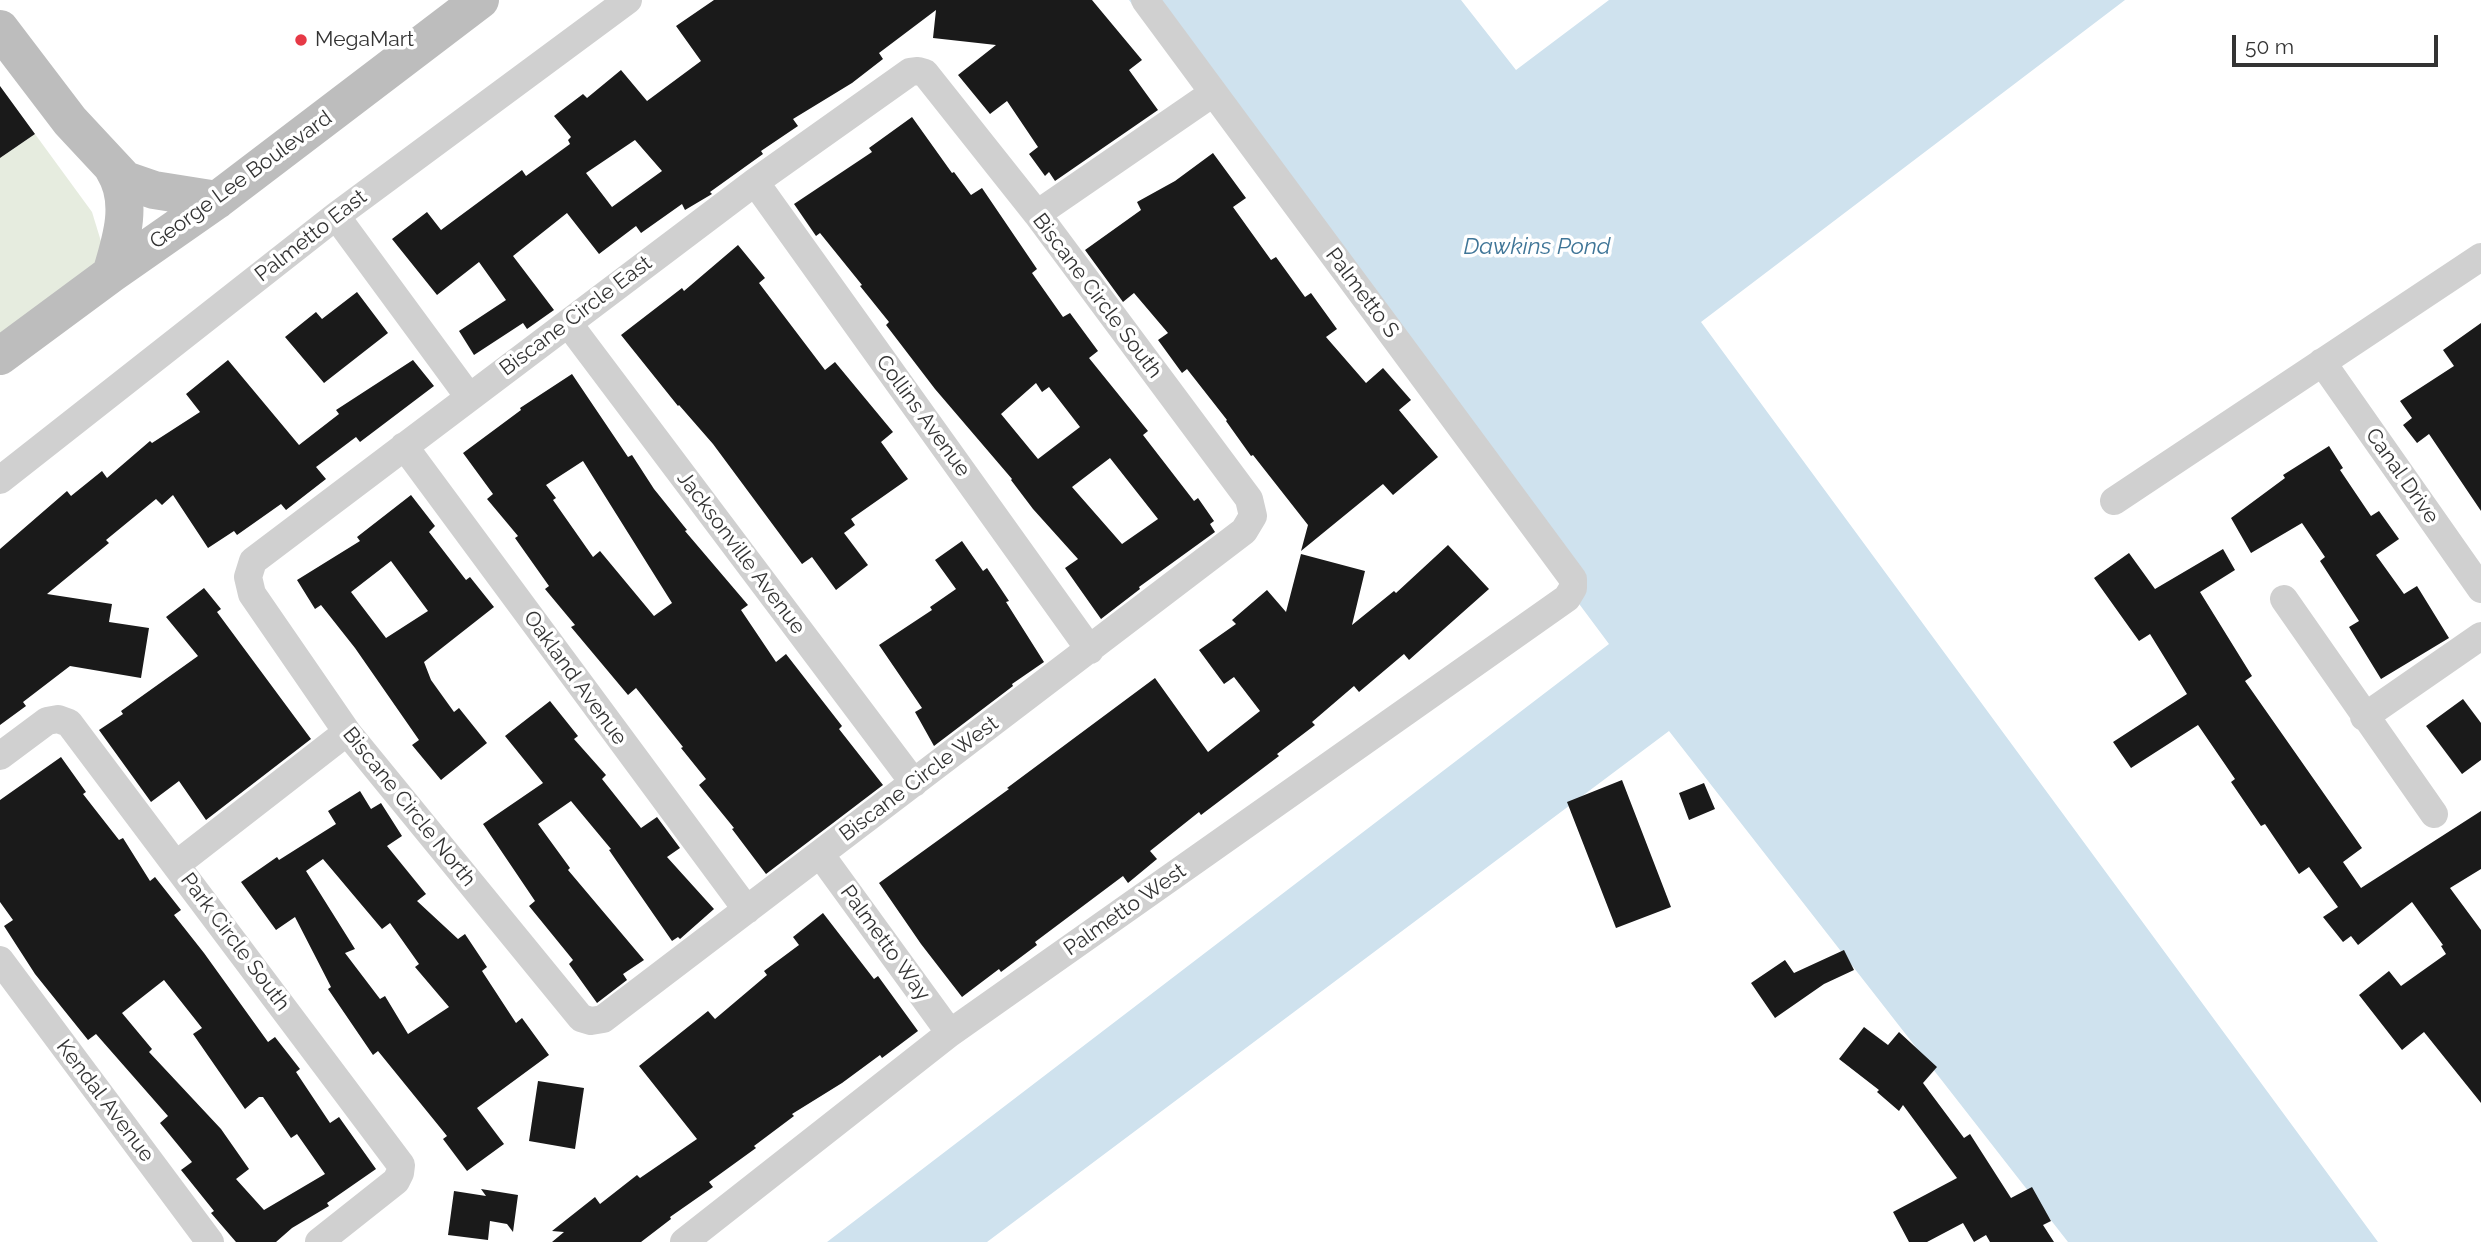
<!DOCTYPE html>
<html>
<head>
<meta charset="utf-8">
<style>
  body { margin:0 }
  #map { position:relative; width:2481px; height:1242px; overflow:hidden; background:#fff; font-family:Raleway,sans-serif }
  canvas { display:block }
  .scale { position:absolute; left:2232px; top:35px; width:206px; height:32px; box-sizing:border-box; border:4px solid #333; border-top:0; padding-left:9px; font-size:21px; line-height:24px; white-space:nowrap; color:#333; -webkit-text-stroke:5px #fff; paint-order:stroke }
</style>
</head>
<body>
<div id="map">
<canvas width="2481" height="1242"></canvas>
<div class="scale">50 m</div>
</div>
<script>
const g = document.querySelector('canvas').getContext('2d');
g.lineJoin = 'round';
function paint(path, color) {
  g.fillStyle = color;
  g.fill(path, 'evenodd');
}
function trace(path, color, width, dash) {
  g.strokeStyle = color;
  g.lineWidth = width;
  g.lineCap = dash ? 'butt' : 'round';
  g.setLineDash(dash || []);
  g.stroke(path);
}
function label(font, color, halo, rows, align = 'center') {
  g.font = font + ' Raleway,sans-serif';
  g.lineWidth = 7;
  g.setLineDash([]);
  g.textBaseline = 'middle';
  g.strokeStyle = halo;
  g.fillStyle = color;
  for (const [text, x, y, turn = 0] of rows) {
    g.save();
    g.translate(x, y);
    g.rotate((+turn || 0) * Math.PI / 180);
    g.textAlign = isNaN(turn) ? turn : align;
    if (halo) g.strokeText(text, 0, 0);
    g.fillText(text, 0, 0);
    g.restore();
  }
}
const green = new Path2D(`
  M 35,134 L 92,212 L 111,274 L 0,349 L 0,158 Z`);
const water = new Path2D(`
  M 1129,0 L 1461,0 L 1516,70 L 1609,0 L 2125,0 L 1701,322 L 2378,1242 L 2068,1242 L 1669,731 L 987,1242 L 827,1242 L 1609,644 Z`);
const building = new Path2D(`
  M 714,0 L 1092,0 L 1142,60 L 1129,70 L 1158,110 L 1055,181 L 1049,172 L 1045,176 L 1029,154 L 1038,147 L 1007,101 L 990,114 L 958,75 L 996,45 L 933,38 L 936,10 L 879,53 L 883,59 L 852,83 L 793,119 L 798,126 L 761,151 L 763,154 L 710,192 L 712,194 L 685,210 L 682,204 L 641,233 L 636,226 L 599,254 L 567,213 L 513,256 L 554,310 L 527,329 L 523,323 L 474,355 L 459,331 L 506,300 L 479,262 L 437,295 L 392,239 L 427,212 L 441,230 L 522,170 L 526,176 L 570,144 L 568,140 L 571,137 L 554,116 L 583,94 L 587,98 L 621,70 L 647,101 L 701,61 L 676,26 ZM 635,140 L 662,171 L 612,207 L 586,173 Z
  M 0,86 L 35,134 L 0,158 Z
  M 912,117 L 952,173 L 954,172 L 971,195 L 982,188 L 1037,269 L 1032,273 L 1063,317 L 1070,313 L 1098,351 L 1089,358 L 1148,431 L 1143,435 L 1194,501 L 1198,498 L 1214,521 L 1210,524 L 1215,532 L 1139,587 L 1140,589 L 1101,619 L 1065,568 L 1078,559 L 1033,509 L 1011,480 L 1012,479 L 935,389 L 886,325 L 889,322 L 860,286 L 862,285 L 820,233 L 816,236 L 794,204 L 872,152 L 869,148 ZM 1036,383 L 1042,392 L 1049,387 L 1080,427 L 1038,459 L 1001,414 ZM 1110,458 L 1158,519 L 1122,544 L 1072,487 Z
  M 1213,153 L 1246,198 L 1233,207 L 1271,260 L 1276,257 L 1305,297 L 1311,293 L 1337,329 L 1326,337 L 1366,383 L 1383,368 L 1411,400 L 1399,410 L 1438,457 L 1393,495 L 1383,484 L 1301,551 L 1308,525 L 1253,455 L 1251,456 L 1226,421 L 1227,420 L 1187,369 L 1182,373 L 1158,340 L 1168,333 L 1134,293 L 1123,302 L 1085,250 L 1141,210 L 1137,202 L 1175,181 Z
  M 738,245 L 765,278 L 759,283 L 825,370 L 835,362 L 893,432 L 881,442 L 908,479 L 851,519 L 855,525 L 844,533 L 868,565 L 836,590 L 812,557 L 802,564 L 713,444 L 679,405 L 678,406 L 621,335 L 682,288 L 684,291 Z
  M 357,292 L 388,333 L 324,383 L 285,337 L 316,312 L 322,319 Z
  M 2481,323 L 2481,511 L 2429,434 L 2417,443 L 2403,425 L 2412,418 L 2400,401 L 2454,366 L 2443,350 Z
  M 228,360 L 299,445 L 339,414 L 336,410 L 413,360 L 434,386 L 360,442 L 356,437 L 316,467 L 326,479 L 286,510 L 281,504 L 237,535 L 234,531 L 208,548 L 173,495 L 162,505 L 156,499 L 106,540 L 109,543 L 47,594 L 112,604 L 109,622 L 149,628 L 141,678 L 70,666 L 23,702 L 26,706 L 0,725 L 0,549 L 67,491 L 71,496 L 102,471 L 107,478 L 150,441 L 152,443 L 200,412 L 186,394 Z
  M 572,374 L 628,457 L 632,455 L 654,489 L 687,530 L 685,531 L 748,605 L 741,610 L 776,662 L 786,654 L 842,726 L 839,729 L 883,785 L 766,874 L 732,829 L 734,828 L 699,785 L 706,779 L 681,748 L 683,747 L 636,688 L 628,695 L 571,627 L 575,625 L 545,589 L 549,586 L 515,538 L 518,536 L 487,499 L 493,494 L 463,453 L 521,410 L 520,408 ZM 583,461 L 672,603 L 654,616 L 600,551 L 593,557 L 553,500 L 556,498 L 546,485 Z
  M 2329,446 L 2343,468 L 2340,470 L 2371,516 L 2379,511 L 2399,539 L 2376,555 L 2404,594 L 2417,586 L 2449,638 L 2381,679 L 2349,627 L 2359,621 L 2320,561 L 2325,557 L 2302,523 L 2251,553 L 2231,518 L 2285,478 L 2283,475 Z
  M 411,495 L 435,526 L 429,532 L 466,580 L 470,577 L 494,607 L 424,662 L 431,680 L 454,712 L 459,708 L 487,743 L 441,780 L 412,745 L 419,740 L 355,648 L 321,605 L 315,609 L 297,580 L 360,541 L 357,537 ZM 391,561 L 428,611 L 386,638 L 351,592 Z
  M 962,541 L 983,571 L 987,568 L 1009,601 L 1006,602 L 1044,662 L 1012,684 L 1013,686 L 934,746 L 915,712 L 922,708 L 879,645 L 932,610 L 930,607 L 956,589 L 935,560 Z
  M 1448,545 L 1489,589 L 1409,660 L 1404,654 L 1359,692 L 1354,686 L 1312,722 L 1315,725 L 1277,754 L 1279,756 L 1201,815 L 1199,812 L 1150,851 L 1157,859 L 1128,883 L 1123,876 L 1035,942 L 1037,945 L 1001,972 L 999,969 L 962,997 L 921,944 L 879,883 L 1009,789 L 1007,788 L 1155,678 L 1208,752 L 1260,711 L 1234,677 L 1224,684 L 1199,650 L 1236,624 L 1232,620 L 1267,590 L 1286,612 L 1301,554 L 1365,571 L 1352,625 L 1394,591 L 1396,593 Z
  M 2223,549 L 2235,570 L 2200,592 L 2252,676 L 2245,681 L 2362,848 L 2343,862 L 2361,888 L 2481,811 L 2481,869 L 2450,888 L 2481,930 L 2481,1103 L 2424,1032 L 2402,1050 L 2359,995 L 2389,971 L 2401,986 L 2446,954 L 2441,946 L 2443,945 L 2412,902 L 2358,945 L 2351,936 L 2343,942 L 2323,917 L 2338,907 L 2309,867 L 2299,874 L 2265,824 L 2261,826 L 2231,782 L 2235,779 L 2198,725 L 2131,768 L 2113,742 L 2187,694 L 2150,634 L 2139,641 L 2094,578 L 2129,553 L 2155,589 Z
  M 204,588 L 221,609 L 217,612 L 311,739 L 206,820 L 179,781 L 151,802 L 99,730 L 123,714 L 121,711 L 198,656 L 166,617 Z
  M 2463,699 L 2481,723 L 2481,760 L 2462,774 L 2426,726 Z
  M 550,701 L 578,736 L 574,739 L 606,775 L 602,779 L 641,828 L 657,817 L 680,848 L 667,857 L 714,909 L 680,939 L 678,937 L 672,941 L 609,850 L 611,849 L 571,801 L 538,824 L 570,868 L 568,870 L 644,960 L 623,974 L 627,980 L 597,1003 L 569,964 L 573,960 L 529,906 L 535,901 L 483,824 L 543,783 L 505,736 Z
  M 61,757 L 86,792 L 83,794 L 119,840 L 123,838 L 150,881 L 155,877 L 181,910 L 174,915 L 204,953 L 268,1042 L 275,1037 L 300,1069 L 296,1072 L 330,1123 L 339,1117 L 376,1169 L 327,1203 L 329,1206 L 292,1228 L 276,1242 L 236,1242 L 211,1213 L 214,1211 L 181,1170 L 192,1162 L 160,1123 L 168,1116 L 96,1034 L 88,1040 L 35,974 L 4,926 L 13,920 L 0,902 L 0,800 ZM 164,980 L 202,1028 L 193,1034 L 245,1109 L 259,1097 L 263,1097 L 291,1138 L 297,1134 L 325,1174 L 264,1210 L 236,1179 L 249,1169 L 221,1129 L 149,1052 L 152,1049 L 122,1013 Z
  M 1622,780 L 1671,907 L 1616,928 L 1567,802 Z
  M 1704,783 L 1715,809 L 1689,820 L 1679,793 Z
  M 360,791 L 371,809 L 381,803 L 402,836 L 387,846 L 426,894 L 417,901 L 458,939 L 465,934 L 487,967 L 482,971 L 516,1023 L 522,1018 L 549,1055 L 477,1108 L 504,1144 L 467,1171 L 443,1139 L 447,1136 L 378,1051 L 373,1055 L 328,989 L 331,987 L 295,917 L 276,930 L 241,882 L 277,857 L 279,860 L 336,824 L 328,811 ZM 323,859 L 382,929 L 390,923 L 419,964 L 415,967 L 449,1007 L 408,1034 L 385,996 L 380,999 L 345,953 L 355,949 L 306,871 Z
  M 823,913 L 874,979 L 878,976 L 918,1031 L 882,1058 L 880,1055 L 842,1083 L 792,1114 L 794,1116 L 754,1146 L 756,1148 L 709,1182 L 713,1187 L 670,1217 L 671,1219 L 641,1242 L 552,1242 L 564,1232 L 552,1231 L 595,1197 L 600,1204 L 637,1175 L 640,1178 L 697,1139 L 639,1066 L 708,1011 L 715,1019 L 767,975 L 764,971 L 799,945 L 793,937 Z
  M 1844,950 L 1854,970 L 1824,984 L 1775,1018 L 1751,983 L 1785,960 L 1794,973 Z
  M 1864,1027 L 1888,1045 L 1899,1032 L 1937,1067 L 1923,1083 L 1964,1138 L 1970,1134 L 2011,1198 L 2032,1187 L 2051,1221 L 2043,1225 L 2054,1242 L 1990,1242 L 1986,1235 L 1974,1242 L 1963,1223 L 1927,1242 L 1909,1242 L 1893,1212 L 1957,1178 L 1903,1105 L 1899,1111 L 1877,1092 L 1879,1090 L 1839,1059 Z
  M 538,1081 L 584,1088 L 575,1149 L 529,1141 Z
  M 481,1189 L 518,1195 L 513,1232 L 507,1224 L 490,1221 L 488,1240 L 448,1235 L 454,1191 L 486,1196 Z`);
const minor = new Path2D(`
  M 918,71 L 925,73 L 1037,214 L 1249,499 L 1253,516 L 1244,531 L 603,1019 L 591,1021 L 581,1018 L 347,732 L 252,594 L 248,577 L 253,561 L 755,182 L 910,72 Z
  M 755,182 L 1090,650
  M 1037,214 L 1213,93
  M 336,216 L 469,397
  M 568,323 L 914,783
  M 2322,362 L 2481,589
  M 404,446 L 747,910
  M 0,480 L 336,216 L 628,0
  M 2114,501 L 2481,257
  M 2284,599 L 2434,814
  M 2364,717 L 2481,636
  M 0,756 L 47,721 L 58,719 L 69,723 L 401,1165 L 400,1173 L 396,1181 L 319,1242
  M 820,854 L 950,1033
  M 177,864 L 347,732
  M 0,960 L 210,1242
  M 684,1242 L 950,1033 L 1567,598 L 1573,588 L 1573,579 L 1145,0`);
const secondary = new Path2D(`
  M 0,29 L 70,121 L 125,180 L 154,190 L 217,200
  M 111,274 C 121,241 134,202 114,170
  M 0,356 L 111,274 L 217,200 L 480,0`);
const markers = [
  [301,40,7,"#e63946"]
];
const poiNames = [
  ["MegaMart",315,40]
];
const streetNames = [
  ["George Lee Boulevard",241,180,-36],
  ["Palmetto East",311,236,-38],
  ["Palmetto S",1362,293,53],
  ["Biscane Circle South",1097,296,53],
  ["Biscane Circle East",576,316,-37],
  ["Collins Avenue",923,416,54],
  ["Canal Drive",2402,476,55],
  ["Jacksonville Avenue",741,553,53],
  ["Oakland Avenue",575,678,54],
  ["Biscane Circle West",919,779,-37],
  ["Biscane Circle North",409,807,51],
  ["Palmetto West",1125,910,-35],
  ["Park Circle South",235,942,53],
  ["Palmetto Way",885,943,54],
  ["Kendal Avenue",105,1101,53]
];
const waterNames = [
  ["Dawkins Pond",1537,247]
];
paint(green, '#e6ecdf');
paint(water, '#cfe2ee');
paint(building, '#1a1a1a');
trace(minor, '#d0d0d0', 28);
trace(secondary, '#bdbdbd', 38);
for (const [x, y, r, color] of markers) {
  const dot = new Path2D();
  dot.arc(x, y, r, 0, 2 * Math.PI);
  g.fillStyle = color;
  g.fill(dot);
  trace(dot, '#fff', 2.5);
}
label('21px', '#333', '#fff', poiNames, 'left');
label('21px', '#333', '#fff', streetNames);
label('italic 23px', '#3f7597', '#fff', waterNames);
</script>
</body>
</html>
